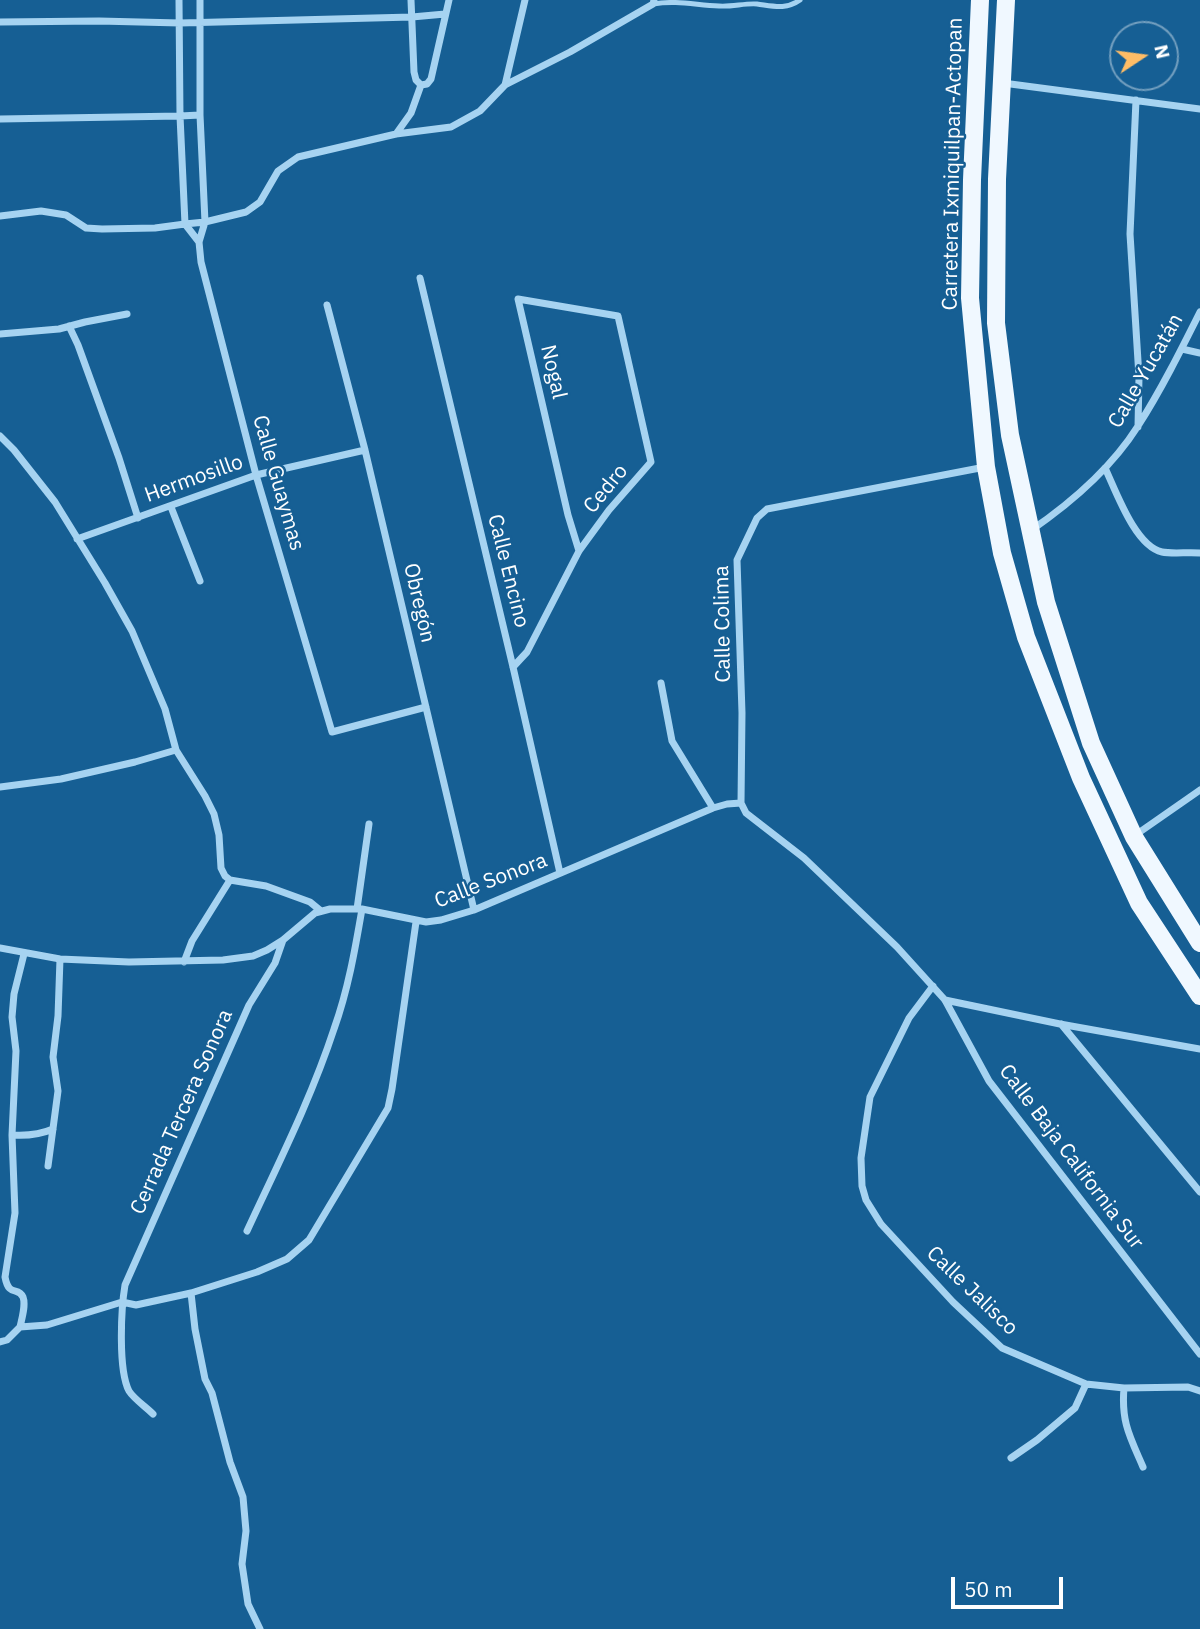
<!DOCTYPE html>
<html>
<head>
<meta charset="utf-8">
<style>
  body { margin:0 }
  #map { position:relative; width:1200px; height:1629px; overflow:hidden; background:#165f94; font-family:"IBM Plex Sans",sans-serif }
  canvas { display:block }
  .north { position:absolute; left:1109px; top:21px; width:70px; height:70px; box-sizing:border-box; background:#165f94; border:2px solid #739fbf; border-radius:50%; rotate:77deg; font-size:19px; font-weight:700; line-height:28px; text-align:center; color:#fff }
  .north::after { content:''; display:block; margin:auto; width:24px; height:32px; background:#ffbd66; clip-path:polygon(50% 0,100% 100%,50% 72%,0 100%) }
  .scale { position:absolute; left:951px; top:1577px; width:112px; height:32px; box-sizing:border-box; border:4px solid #fff; border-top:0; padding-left:9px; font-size:21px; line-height:24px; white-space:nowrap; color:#fff; -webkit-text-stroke:5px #165f94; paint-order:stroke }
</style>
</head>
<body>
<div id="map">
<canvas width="1200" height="1629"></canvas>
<div class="north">N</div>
<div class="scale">50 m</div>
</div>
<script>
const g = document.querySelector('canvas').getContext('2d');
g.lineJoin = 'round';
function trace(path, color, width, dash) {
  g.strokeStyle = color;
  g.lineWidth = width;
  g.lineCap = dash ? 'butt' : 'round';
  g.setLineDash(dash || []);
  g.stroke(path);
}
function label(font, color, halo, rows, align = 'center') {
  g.font = font + ' "IBM Plex Sans",sans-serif';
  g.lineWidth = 5;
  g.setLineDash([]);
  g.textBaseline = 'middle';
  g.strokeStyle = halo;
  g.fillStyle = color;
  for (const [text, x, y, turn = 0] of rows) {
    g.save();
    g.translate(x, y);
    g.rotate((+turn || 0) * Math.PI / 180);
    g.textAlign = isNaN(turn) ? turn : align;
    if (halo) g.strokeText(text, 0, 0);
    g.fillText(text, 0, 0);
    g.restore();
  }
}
const lane = new Path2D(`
  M 653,4 C 677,0 695,5 719,6 C 732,7 745,3 757,4 C 773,6 786,10 800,0`);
const street = new Path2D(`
  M 179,0 L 180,116 L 185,224 L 199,242
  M 200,0 L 200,115 L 205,222 L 199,242 L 201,262 L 256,475 L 332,732 L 426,707
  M 411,0 L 414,72 L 416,80 L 421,85
  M 0,22 L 99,21 L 180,23 L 412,17 L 445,14
  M 1003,83 L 1200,109
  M 505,85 L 525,0
  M 1136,100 L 1130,234 L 1139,377 L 1138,427
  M 0,119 L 180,116 L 200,115
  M 396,134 L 411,113 L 421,85 L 427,84 L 431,79 L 449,0
  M 0,216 L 41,211 L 66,215 L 86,228 L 102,229 L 155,228 L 185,224 L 205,222 L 246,212 L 260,202 L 278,171 L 298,157 L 396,134 L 451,127 L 480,111 L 505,85 L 570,52 L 653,4 L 654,0
  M 420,278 L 513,667 L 560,873
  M 327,305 L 365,450 L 474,910
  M 69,326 L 78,345 L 119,458 L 138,518
  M 0,334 L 59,329 L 85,322 L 127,314
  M 1182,349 L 1200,353
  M 0,436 L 14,450 L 55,502 L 105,583 L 132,631 L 165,709 L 176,750 L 205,796 L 214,814 L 219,835 L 221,868 L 225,876 L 230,880 L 266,886 L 310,902 L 321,911
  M 985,467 L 767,509 L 757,518 L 737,560 L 742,713 L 741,803 L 746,813 L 804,858 L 897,947 L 945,1000 L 989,1081 L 1200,1354
  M 1105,468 C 1116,491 1135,546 1162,552 C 1171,554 1189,552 1200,553
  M 171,507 L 200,581
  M 1030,531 C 1071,503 1112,467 1138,426 C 1161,390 1181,350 1200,312
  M 77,539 L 256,475 L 365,450
  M 513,667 L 527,652 L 579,551 L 609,510 L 651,462 L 618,316 L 518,299 L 568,515 L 579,551
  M 661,683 L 672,741 L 713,808
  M 0,787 L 61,779 L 135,762 L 176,750
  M 1134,836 L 1200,790
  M 357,909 L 369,824
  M 0,948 L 60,959 L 129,962 L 223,960 L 253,956 L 267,950 L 283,940 L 315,913 L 330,909 L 362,909 L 426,922 L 441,920 L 474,910 L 713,808 L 727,804 L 741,803
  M 184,962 L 192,941 L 230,880
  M 933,986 L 909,1018 L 870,1097 L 861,1158 L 862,1186 L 866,1200 L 881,1224 L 953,1302 L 1002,1348 L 1086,1384 L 1124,1388 L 1188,1387 L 1200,1391
  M 945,1000 L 1060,1024 L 1200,1049
  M 1061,1024 L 1200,1192
  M 12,1135 C 27,1136 39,1135 53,1129
  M 48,1166 L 58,1091 L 53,1057 L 58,1016 L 60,959
  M 247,1231 C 278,1164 311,1099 334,1029 C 348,990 355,950 362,909
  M 191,1293 L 195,1329 L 205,1379 L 212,1393 L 230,1462 L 243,1497 L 246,1531 L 242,1564 L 248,1604 L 260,1629
  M 20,1327 C 22,1318 26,1305 23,1297 C 18,1286 9,1298 5,1277 L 15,1213 L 12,1135 L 16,1051 L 12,1017 L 14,994 L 24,954
  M 0,1342 L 7,1340 L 20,1327 L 47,1325 L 122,1302 L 136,1305 L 191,1293 L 257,1272 L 287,1259 L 309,1240 L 388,1108 L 392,1089 L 416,922
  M 1124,1388 C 1121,1422 1130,1437 1143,1467
  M 153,1414 C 146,1407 134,1399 129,1391 C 118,1370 121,1309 125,1285 L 249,1005 L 275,963 L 283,940
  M 1011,1458 L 1037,1440 L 1075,1408 L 1086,1384`);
const primary = new Path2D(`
  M 980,0 L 972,180 L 970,298 L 986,467 L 1002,553 L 1026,637 L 1081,778 L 1139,903 L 1200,996
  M 1006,0 L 997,179 L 996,323 L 1010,435 L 1046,602 L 1091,743 L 1134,837 L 1200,943`);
const streetNames = [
  ["Carretera Ixmiquilpan-Actopan",953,164,-89],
  ["Calle Yucatán",1146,371,-60],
  ["Nogal",553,372,77],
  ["Hermosillo",194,479,-20],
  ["Calle Guaymas",278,483,74],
  ["Cedro",606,489,-51],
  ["Calle Encino",508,571,76],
  ["Obregón",419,603,77],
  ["Calle Colima",723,624,-91],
  ["Calle Sonora",491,881,-21],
  ["Cerrada Tercera Sonora",182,1112,-66],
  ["Calle Baja California Sur",1071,1157,53],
  ["Calle Jalisco",972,1291,44]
];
trace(lane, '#a6d3f1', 5);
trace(street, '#a6d3f1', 7);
trace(primary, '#f0f8ff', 18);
label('21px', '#fff', '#165f94', streetNames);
</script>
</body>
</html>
